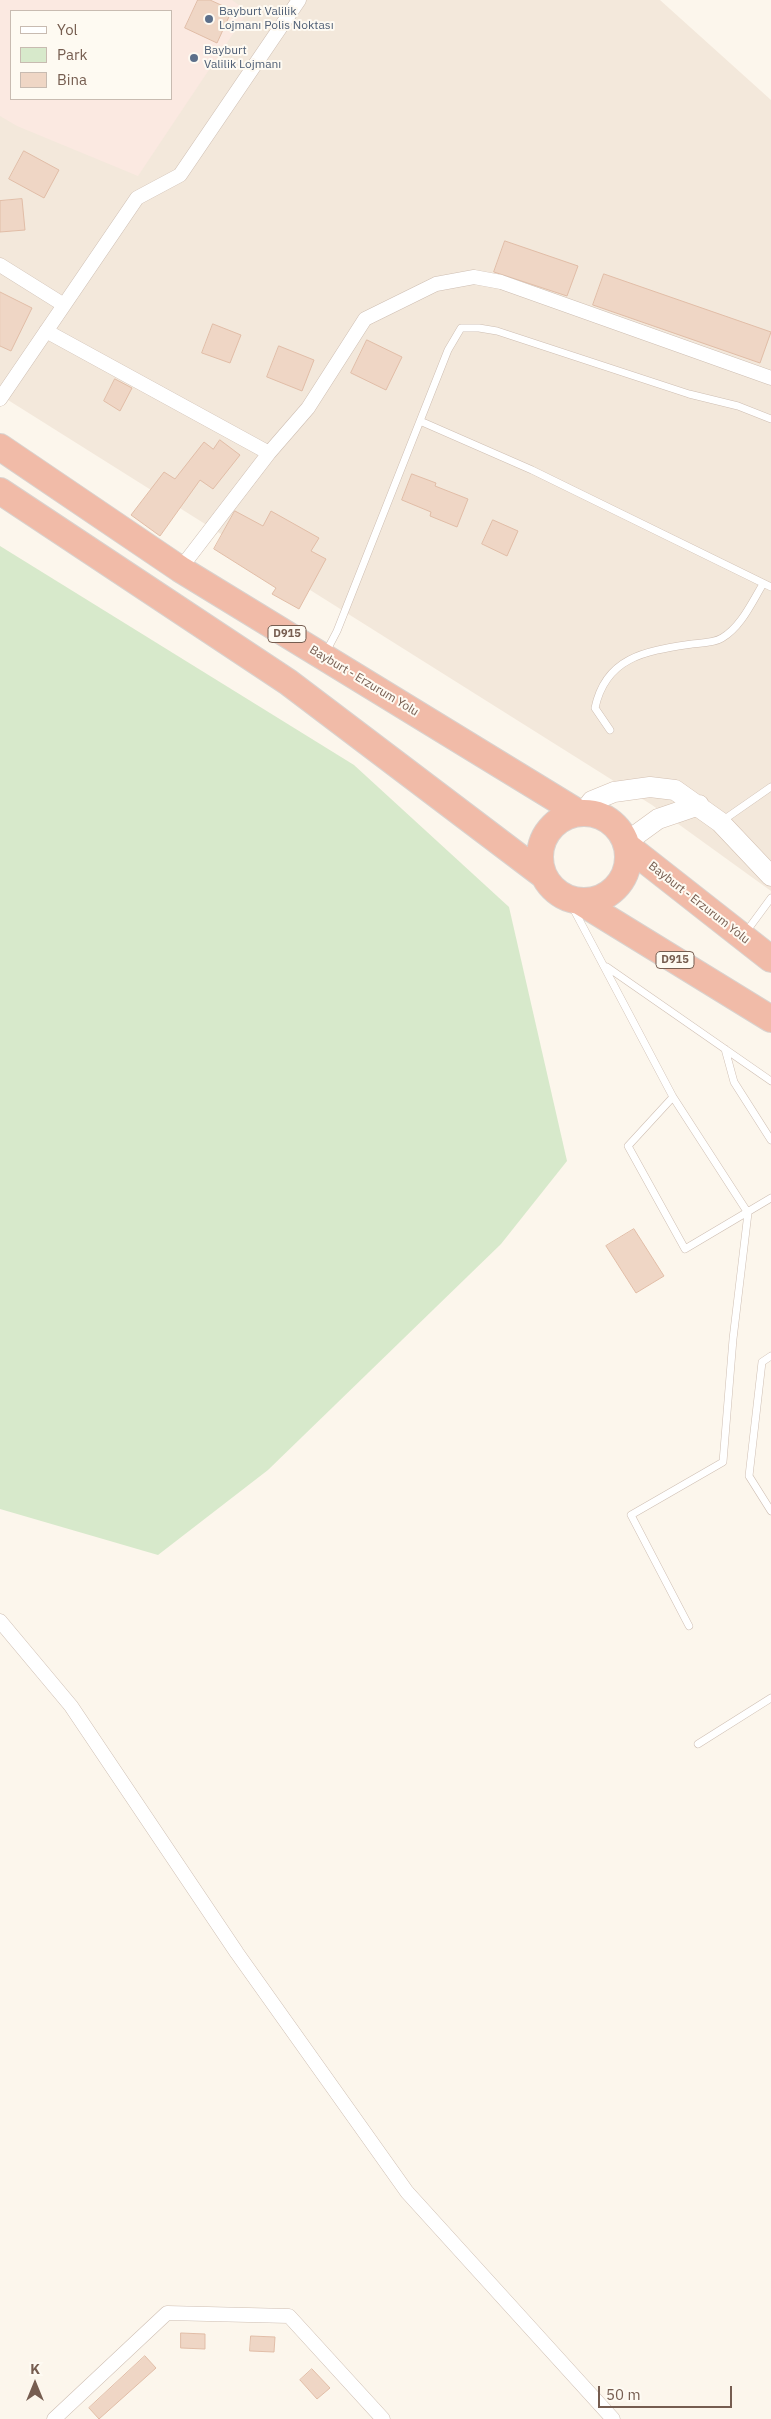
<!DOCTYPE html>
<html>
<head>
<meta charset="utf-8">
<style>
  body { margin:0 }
  #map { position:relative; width:771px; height:2419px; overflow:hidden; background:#fcf6ec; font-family:"IBM Plex Sans",sans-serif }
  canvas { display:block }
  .legend { position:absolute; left:10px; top:10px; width:162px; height:90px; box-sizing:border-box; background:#fefaf2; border:1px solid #c8bbb1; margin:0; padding:6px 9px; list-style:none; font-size:15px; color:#765d50 }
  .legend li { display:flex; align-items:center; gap:10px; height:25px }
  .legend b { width:25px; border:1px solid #c8bbb1 }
  .north { position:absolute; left:10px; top:2359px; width:50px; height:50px; -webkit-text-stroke:4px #fefaf2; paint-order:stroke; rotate:0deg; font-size:14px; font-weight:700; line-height:20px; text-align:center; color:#765d50 }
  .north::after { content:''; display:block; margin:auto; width:18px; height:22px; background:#765d50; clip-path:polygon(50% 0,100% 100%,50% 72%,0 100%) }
  .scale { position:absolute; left:598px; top:2386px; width:134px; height:22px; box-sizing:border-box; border:2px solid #765d50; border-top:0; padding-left:6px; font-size:15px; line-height:18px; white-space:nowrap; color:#765d50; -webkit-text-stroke:4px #fefaf2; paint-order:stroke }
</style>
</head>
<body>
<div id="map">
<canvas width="771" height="2419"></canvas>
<ul class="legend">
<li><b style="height:6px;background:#fff"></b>Yol</li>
<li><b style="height:14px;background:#d7e9cb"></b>Park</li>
<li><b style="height:14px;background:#efd6c5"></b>Bina</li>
</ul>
<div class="north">K</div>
<div class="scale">50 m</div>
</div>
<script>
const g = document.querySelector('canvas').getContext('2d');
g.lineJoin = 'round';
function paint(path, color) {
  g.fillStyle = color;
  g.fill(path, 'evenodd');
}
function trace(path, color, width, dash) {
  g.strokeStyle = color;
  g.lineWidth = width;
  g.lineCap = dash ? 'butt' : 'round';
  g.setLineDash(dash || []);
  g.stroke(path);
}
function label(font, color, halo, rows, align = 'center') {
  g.font = font + ' "IBM Plex Sans",sans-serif';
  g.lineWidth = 4;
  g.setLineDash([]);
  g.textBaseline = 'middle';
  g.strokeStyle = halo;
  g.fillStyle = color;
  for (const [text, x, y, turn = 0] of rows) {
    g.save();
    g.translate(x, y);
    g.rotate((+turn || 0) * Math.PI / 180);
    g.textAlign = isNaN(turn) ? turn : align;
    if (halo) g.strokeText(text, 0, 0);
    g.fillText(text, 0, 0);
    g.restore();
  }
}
const residential = new Path2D(`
  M 0,0 L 660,0 L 771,100 L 771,891 L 652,805 L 0,395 ZM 11,11 L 171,11 L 171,99 L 11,99 Z`);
const commercial = new Path2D(`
  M 0,0 L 232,0 L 243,8 L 245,16 L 138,176 L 17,126 L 0,116 ZM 11,11 L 171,11 L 171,99 L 11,99 Z`);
const green = new Path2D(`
  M 0,546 L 354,765 L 509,907 L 567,1161 L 501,1244 L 268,1470 L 158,1555 L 0,1509 Z`);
const building = new Path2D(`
  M 198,0 L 210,0 L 232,10 L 217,43 L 185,28 Z
  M 24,151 L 59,170 L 44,198 L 9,179 Z
  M 22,199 L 25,230 L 0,232 L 0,201 Z
  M 505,241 L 578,266 L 567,296 L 494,272 Z
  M 604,274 L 771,332 L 760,363 L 593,305 Z
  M 0,292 L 32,308 L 11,351 L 0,346 Z
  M 213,324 L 241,335 L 230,363 L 202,353 Z
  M 367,340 L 402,357 L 386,390 L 351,373 Z
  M 279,346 L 314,360 L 302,391 L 267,377 Z
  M 115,379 L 132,388 L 120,411 L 104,401 Z
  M 220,440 L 240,455 L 213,489 L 200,480 L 160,536 L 131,515 L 164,472 L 175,479 L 204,442 L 213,449 Z
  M 412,474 L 436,483 L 435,486 L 468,499 L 457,527 L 430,516 L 431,512 L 402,500 Z
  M 235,511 L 263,526 L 271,511 L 319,538 L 311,551 L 326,559 L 299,609 L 272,594 L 276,588 L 214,549 Z
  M 493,520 L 518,531 L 507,556 L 482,544 Z
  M 634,1229 L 664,1276 L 636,1293 L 606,1246 Z
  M 181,2333 L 205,2334 L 205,2349 L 181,2348 Z
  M 251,2336 L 275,2337 L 274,2352 L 250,2351 Z
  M 145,2356 L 156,2368 L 99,2419 L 89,2408 Z
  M 312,2369 L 330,2388 L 317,2399 L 300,2380 Z`);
const lane = new Path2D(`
  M 420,421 L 532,470 L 771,587
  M 326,652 L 337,631 L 448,350 L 461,328 L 479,328 L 497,331 L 689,394 L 738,406 L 771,419
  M 610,730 L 595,708 C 606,656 647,651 692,644 C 701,643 714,643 722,638 C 741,627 752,602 763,584
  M 722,821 L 771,787
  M 573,908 L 673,1097 L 748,1213 L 733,1339 L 723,1462 L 631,1515 L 689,1626
  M 746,932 L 771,898
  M 607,967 L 771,1081
  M 725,1049 L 734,1082 L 771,1140
  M 673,1097 L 628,1146 L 685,1249 L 771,1198
  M 771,1356 L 762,1362 L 749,1476 L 771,1511
  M 698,1744 L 771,1698`);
const street = new Path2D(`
  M 0,265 L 64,305
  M 46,331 L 269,453
  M 0,399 L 137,198 L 180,175 L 299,0
  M 180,569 L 269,453 L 308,408 L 365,319 L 436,284 L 474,277 L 501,282 L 771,378
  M 0,1621 L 71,1706 L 237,1953 L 407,2192 L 613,2419
  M 54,2419 L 167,2313 L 289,2316 L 383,2419`);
const secondary = new Path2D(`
  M 582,814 L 592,801 L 614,792 L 650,787 L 675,790 L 720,822 L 771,876
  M 625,843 L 658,819 L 699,805`);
const highway = new Path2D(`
  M 0,447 L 180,569 L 579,813
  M 0,491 L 288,682 L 543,875
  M540 857a44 44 0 1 1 88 0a44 44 0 1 1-88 0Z
  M 627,846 L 771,959
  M 579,901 L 771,1019`);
const markers = [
  [209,19,5,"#5c6f8a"],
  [194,58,5,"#5c6f8a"]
];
const shields = [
  [287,634,38],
  [675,960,38]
];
const shieldNames = [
  ["D915",287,634],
  ["D915",675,960]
];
const serviceNames = [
  ["Bayburt Valilik",219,12],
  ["Lojmanı Polis Noktası",219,26],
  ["Bayburt",204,51],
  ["Valilik Lojmanı",204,65]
];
const streetNames = [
  ["Bayburt - Erzurum Yolu",364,681,31],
  ["Bayburt - Erzurum Yolu",699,903,38]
];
paint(residential, '#f3e8db');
paint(commercial, '#fbe9e1');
paint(green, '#d7e9cb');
paint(building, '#efd6c5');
trace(building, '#e1bda7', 1);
trace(lane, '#cebeb2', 8);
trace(street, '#cebeb2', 15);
trace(secondary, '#d3c0b2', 21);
trace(highway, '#d9d2ce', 28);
trace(lane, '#fff', 7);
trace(street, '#fff', 14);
trace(secondary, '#fff', 20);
trace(highway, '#f1bba8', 26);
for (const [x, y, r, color] of markers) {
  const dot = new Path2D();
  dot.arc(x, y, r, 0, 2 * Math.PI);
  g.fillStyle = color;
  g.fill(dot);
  trace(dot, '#fefaf2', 2);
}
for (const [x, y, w] of shields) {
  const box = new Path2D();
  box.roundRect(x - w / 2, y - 8.5, w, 17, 4);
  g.fillStyle = '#fefaf2';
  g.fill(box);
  trace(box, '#765d50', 1);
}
label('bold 11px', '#765d50', null, shieldNames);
label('12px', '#4e5e75', '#fefaf2', serviceNames, 'left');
label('12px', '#765d50', '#fefaf2', streetNames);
</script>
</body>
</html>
